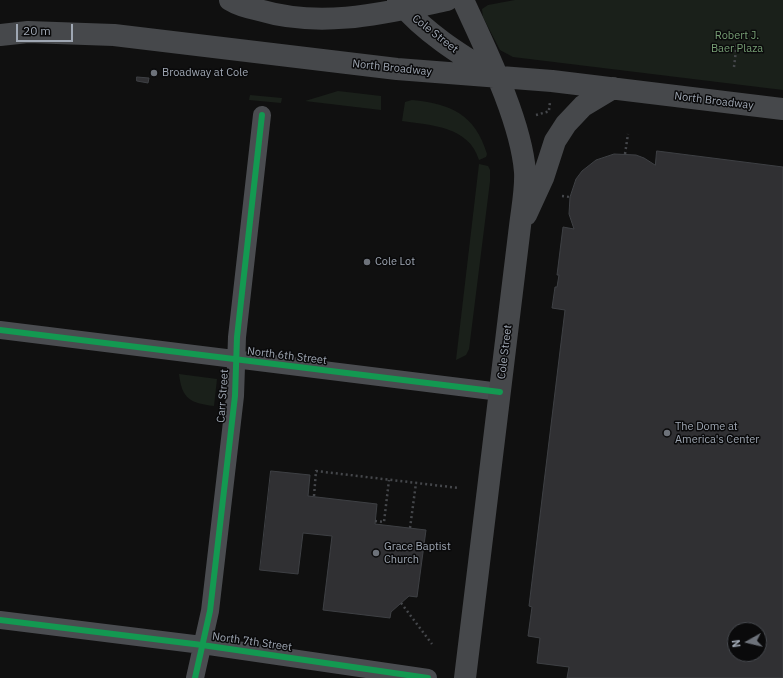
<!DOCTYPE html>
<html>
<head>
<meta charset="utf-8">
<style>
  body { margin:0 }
  #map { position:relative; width:783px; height:678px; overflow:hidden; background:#101010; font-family:"IBM Plex Sans",sans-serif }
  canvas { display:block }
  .north { position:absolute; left:727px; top:622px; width:40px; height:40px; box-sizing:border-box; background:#0a0a0b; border:1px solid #46494e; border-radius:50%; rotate:262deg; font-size:11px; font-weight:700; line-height:16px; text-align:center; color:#9fa7b3 }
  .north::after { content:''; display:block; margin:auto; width:14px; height:18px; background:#6d727a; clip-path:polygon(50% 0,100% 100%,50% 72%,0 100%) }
  .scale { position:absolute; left:16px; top:24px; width:57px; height:18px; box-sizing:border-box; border:2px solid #9fa7b3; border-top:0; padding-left:5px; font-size:12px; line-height:14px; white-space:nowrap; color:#9fa7b3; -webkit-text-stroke:3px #0a0a0b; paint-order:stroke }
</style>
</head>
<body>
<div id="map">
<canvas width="783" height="678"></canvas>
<div class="north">N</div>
<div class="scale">20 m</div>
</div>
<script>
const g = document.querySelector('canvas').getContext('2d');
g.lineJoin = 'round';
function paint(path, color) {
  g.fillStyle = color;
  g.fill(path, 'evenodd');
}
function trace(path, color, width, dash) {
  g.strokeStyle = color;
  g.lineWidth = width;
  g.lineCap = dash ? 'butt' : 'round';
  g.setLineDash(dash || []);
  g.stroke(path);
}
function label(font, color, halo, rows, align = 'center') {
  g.font = font + ' "IBM Plex Sans",sans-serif';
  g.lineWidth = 3;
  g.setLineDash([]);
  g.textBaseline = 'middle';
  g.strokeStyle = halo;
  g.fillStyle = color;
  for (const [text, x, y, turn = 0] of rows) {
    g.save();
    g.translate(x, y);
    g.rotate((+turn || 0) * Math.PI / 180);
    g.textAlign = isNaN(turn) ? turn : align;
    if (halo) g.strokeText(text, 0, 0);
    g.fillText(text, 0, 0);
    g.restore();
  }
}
const green = new Path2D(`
  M 515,0 L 783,0 L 783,90 L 513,57 L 500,50 L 483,17 L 482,9 L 488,5 Z
  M 338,91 L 381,96 L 381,110 L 305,101 Z
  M 250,95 L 282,98 L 281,103 L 249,100 Z
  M 412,100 C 451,104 475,114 487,154 L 486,157 L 479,160 C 469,126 430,125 402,121 L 405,102 Z
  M 479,164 L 488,166 L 490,170 L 490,181 L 469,349 L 466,355 L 456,360 Z
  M 179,374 L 217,379 L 214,406 C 190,403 182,399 179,374 Z`);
const building = new Path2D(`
  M 137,77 L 149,78 L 148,83 L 137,81 Z
  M 657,151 L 783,167 L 783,678 L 567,678 L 569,667 L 537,663 L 540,638 L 528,636 L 532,607 L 529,606 L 565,310 L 552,308 L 555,287 L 557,287 L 559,275 L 557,275 L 563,227 L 574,229 L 569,214 L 570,197 L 576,179 L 582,171 L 596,160 L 614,154 L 636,155 L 644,158 L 655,165 ZM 735,630 L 759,630 L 759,654 L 735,654 Z
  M 271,471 L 310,475 L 308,496 L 377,504 L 375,524 L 426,530 L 417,597 L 409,596 L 391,612 L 390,618 L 323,610 L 332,536 L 303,533 L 298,574 L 260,570 Z`);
const path = new Path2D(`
  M 734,67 L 737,42
  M 549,110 L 550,102
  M 536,115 L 550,111
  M 625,154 L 628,134
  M 562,196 L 570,197
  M 314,496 L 316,471 L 459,488
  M 375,521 L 384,522 L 389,480
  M 410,528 L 416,483
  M 401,603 L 432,644`);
const street = new Path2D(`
  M 0,330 L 500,392
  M 0,620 L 202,645 L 428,678
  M 195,678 L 210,611 L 235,396 L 237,337 L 262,115`);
const primary = new Path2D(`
  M 230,0 C 238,5 249,8 259,10 C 322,29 385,13 447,0
  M 463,0 C 485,48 521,120 525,172 C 526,189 522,209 520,226 L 465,678
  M 398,1 C 424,32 459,54 494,75
  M 0,35 L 28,32 L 114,35 L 397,69 L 552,81 L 783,109
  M 526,215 L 543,178 L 555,141 L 566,124 L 583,106 L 613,88`);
const cycleway = new Path2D(`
  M 0,330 L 500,392
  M 0,620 L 202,645 L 428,678
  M 195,678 L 210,611 L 235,396 L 237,337 L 262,115`);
const markers = [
  [154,73,4,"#6d727a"],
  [367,262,4,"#6d727a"],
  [667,433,4,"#6d727a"],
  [376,553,4,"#6d727a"]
];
const streetNames = [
  ["Cole Street",435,34,38],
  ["North Broadway",392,68,6],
  ["North Broadway",714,101,7],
  ["Cole Street",505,352,-83],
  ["North 6th Street",287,356,7],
  ["Carr Street",223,396,-86],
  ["North 7th Street",252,642,8]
];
const parkNames = [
  ["Robert J.",737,36],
  ["Baer Plaza",737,49]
];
const poiNames = [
  ["Broadway at Cole",162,73],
  ["Cole Lot",375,262],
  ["The Dome at",675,427],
  ["America's Center",675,440],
  ["Grace Baptist",384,547],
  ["Church",384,560]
];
paint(green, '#1a201a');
paint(building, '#303033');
trace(building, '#3e4044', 1);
trace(path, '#45474b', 2.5, [2, 3]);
trace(street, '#4a4c50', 18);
trace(primary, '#46484b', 22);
trace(cycleway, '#139951', 6);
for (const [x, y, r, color] of markers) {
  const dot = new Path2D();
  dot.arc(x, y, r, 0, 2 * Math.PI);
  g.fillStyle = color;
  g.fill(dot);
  trace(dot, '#0a0a0b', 1.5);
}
label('11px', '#9fa7b3', '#0a0a0b', streetNames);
label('11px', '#779f75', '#0a0a0b', parkNames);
label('11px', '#9fa7b3', '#0a0a0b', poiNames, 'left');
</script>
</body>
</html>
